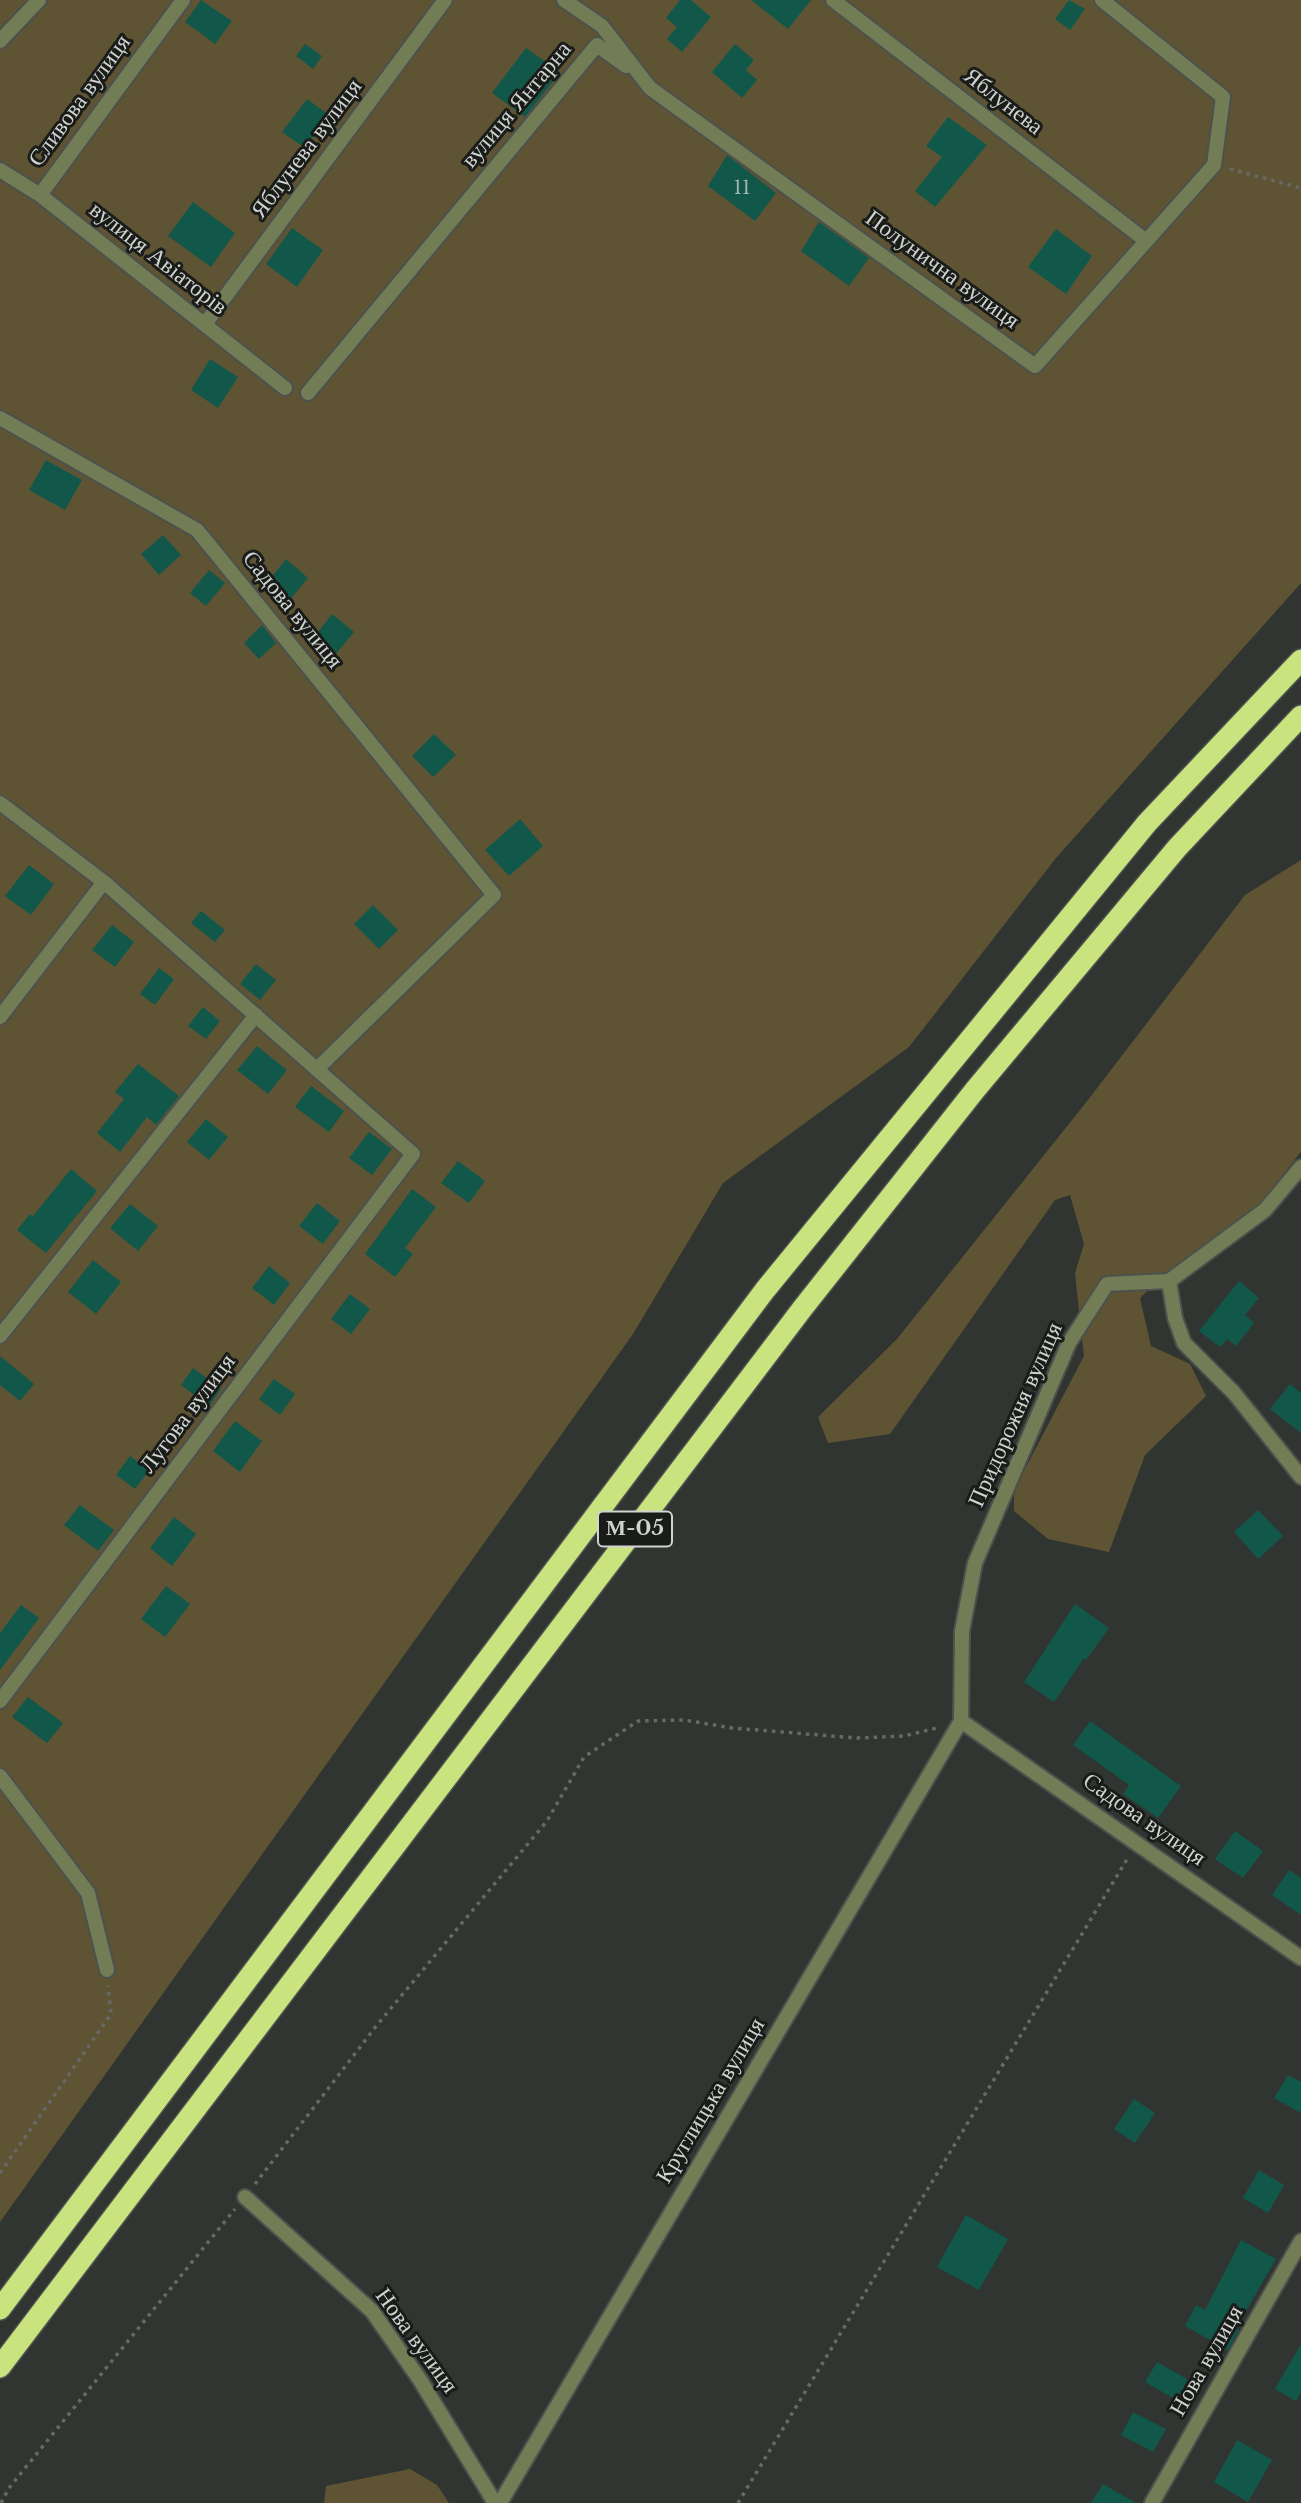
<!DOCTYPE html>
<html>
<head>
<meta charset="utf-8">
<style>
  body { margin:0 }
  canvas { display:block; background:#303531 }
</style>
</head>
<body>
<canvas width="1301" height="2503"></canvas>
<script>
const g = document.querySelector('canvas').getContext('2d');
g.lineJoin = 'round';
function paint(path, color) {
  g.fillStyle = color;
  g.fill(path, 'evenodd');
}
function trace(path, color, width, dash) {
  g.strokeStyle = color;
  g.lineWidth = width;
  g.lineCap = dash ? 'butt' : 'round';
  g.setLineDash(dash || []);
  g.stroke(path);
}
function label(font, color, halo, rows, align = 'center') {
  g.font = font + ' "Libre Baskerville",serif';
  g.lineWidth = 6;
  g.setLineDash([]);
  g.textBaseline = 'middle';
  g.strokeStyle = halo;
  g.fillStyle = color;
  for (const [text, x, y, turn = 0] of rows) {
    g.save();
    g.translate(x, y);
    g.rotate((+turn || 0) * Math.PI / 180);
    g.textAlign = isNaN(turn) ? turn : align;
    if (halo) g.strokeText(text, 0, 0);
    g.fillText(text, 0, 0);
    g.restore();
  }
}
const green = new Path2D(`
  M 0,0 L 1301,0 L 1301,583 L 1056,858 L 909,1047 L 723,1183 L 633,1334 L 0,2222 Z
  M 1301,860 L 1301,1152 L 1257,1207 L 1166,1273 L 1140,1298 L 1151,1346 L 1190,1364 L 1206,1396 L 1145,1455 L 1109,1552 L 1048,1539 L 1014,1511 L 1014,1490 L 1084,1356 L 1075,1273 L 1084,1244 L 1070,1195 L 1055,1200 L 890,1434 L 828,1443 L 818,1417 L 897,1339 L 1088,1100 L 1245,895 Z
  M 410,2469 L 437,2485 L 449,2503 L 324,2503 L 326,2486 Z`);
const building = new Path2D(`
  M 201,0 L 232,21 L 215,44 L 185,22 Z
  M 680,0 L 691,0 L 711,17 L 682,52 L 667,39 L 677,27 L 666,18 Z
  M 751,0 L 811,0 L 788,29 Z
  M 1069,0 L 1085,9 L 1070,30 L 1055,19 Z
  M 305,44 L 322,56 L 313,69 L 296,56 Z
  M 735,44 L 754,60 L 746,70 L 757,80 L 742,98 L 712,72 Z
  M 526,48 L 560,72 L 525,117 L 492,93 Z
  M 307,99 L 329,115 L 305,148 L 282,132 Z
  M 948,117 L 987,145 L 935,207 L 915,191 L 942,157 L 926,146 Z
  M 727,155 L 776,193 L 755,221 L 708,186 Z
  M 193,202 L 235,233 L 211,267 L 168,236 Z
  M 819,222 L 869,258 L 849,286 L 801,251 Z
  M 292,228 L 323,250 L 297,287 L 266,264 Z
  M 1056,229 L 1092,256 L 1066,294 L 1028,267 Z
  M 210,359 L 238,377 L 218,408 L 191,390 Z
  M 46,460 L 82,480 L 65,510 L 29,490 Z
  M 163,535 L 181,555 L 159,575 L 141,554 Z
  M 286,559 L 308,578 L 288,602 L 266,584 Z
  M 209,570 L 225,583 L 206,606 L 190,593 Z
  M 332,614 L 354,632 L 336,654 L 314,637 Z
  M 262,625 L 276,643 L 259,659 L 244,643 Z
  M 434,734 L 456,755 L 433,777 L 412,756 Z
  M 520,819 L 543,846 L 509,876 L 485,850 Z
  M 29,865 L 54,884 L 31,915 L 5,896 Z
  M 373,905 L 398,930 L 379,949 L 354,924 Z
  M 201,911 L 225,930 L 215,942 L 191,923 Z
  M 112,925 L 134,942 L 115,967 L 92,950 Z
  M 256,964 L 276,980 L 260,1000 L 240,984 Z
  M 159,968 L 174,979 L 155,1005 L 140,994 Z
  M 203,1007 L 220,1021 L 206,1039 L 188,1026 Z
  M 257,1046 L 287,1070 L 268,1094 L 237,1070 Z
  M 138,1064 L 179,1096 L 156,1125 L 147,1117 L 120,1152 L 97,1133 L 124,1099 L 115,1092 Z
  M 311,1086 L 344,1111 L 329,1132 L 295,1107 Z
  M 206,1119 L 228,1137 L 209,1160 L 187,1142 Z
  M 369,1132 L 392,1149 L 372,1175 L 349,1158 Z
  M 458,1161 L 485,1181 L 469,1203 L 441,1183 Z
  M 71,1169 L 97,1191 L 46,1253 L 17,1230 L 30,1214 L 33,1216 Z
  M 412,1189 L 436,1207 L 405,1248 L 413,1254 L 395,1277 L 365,1254 Z
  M 317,1203 L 340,1221 L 323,1244 L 299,1226 Z
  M 130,1204 L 158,1226 L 138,1251 L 110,1228 Z
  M 93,1260 L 121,1282 L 96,1314 L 68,1292 Z
  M 269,1266 L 290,1283 L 274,1305 L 252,1288 Z
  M 1239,1281 L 1259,1298 L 1245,1315 L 1254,1323 L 1236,1346 L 1227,1339 L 1220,1347 L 1199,1331 Z
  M 350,1294 L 370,1309 L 351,1334 L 331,1319 Z
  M 0,1356 L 34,1384 L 20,1401 L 0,1385 Z
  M 193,1368 L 221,1389 L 209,1406 L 181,1385 Z
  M 274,1379 L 295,1394 L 280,1415 L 259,1399 Z
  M 1290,1384 L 1301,1393 L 1301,1433 L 1270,1409 Z
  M 235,1421 L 262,1441 L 240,1472 L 213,1451 Z
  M 130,1456 L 149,1471 L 135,1489 L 116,1475 Z
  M 80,1505 L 114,1530 L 98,1551 L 64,1525 Z
  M 1258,1510 L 1283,1536 L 1258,1559 L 1234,1532 Z
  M 174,1517 L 196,1534 L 172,1566 L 150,1548 Z
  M 166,1586 L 190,1604 L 165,1637 L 141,1619 Z
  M 1075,1604 L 1109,1628 L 1086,1660 L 1084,1658 L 1054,1702 L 1024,1682 Z
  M 21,1605 L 39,1618 L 0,1670 L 0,1633 Z
  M 28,1697 L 63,1723 L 47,1743 L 12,1717 Z
  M 1090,1721 L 1181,1786 L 1158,1818 L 1123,1794 L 1129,1785 L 1073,1745 Z
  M 1235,1831 L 1263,1851 L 1243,1878 L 1215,1859 Z
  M 1289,1870 L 1301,1878 L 1301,1915 L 1272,1895 Z
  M 1288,2075 L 1301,2082 L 1301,2113 L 1274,2098 Z
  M 1134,2099 L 1155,2113 L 1135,2143 L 1114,2129 Z
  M 1259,2170 L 1284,2185 L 1268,2213 L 1243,2198 Z
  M 966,2215 L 1008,2239 L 979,2290 L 937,2267 Z
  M 1241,2240 L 1276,2259 L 1236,2328 L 1239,2330 L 1228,2350 L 1185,2326 L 1196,2305 L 1205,2310 Z
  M 1301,2344 L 1301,2392 L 1296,2401 L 1275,2389 Z
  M 1157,2362 L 1192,2382 L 1180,2402 L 1145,2382 Z
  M 1133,2412 L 1166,2429 L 1153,2452 L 1121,2435 Z
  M 1237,2440 L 1272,2460 L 1248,2502 L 1214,2482 Z
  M 1103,2484 L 1136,2503 L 1091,2503 Z`);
const path = new Path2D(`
  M 1230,169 L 1301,188
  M 0,2173 L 111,2014 L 108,1986
  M 255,2184 L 377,2025 L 547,1821 L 584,1757 L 638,1721 L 684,1720 L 732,1728 L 857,1738 L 904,1736 L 937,1728
  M 1,2503 L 9,2488 L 235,2209
  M 738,2503 L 1129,1856`);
const street = new Path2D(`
  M 564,0 L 602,26 L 650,88 L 1035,366 L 1214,165 L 1223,97 L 1102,0
  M 833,0 L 1145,240
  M 0,41 L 39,0
  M 0,170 L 40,195 L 285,388
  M 40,195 L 183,0
  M 205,324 L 445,0
  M 308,393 L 597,45 L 626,66
  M 0,418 L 197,530 L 494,895 L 317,1069
  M 0,803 L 104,882 L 413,1154 L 0,1701
  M 0,1017 L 104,882
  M 1169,1281 L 1175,1318 L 1184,1343 L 1234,1393 L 1301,1477
  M 0,1336 L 256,1015
  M 961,1721 L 1301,1958
  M 0,1776 L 88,1893 L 107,1970
  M 245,2197 L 372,2311 L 420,2380 L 495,2503
  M 500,2503 L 961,1721 L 962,1631 L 975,1563 L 1069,1343 L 1107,1284 L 1169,1281 L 1265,1210 L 1301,1167
  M 1152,2503 L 1301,2241`);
const highway = new Path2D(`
  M 0,2309 L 765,1290 L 1147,823 L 1301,660
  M 0,2367 L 802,1309 L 975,1090 L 1177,848 L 1301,716`);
const numberNames = [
  ["11",742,189]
];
const shields = [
  [635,1529,74]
];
const shieldNames = [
  ["М-05",635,1529]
];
const streetNames = [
  ["Сливова вулиця",80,101,-54],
  ["Яблунева",1003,102,38],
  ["вулиця Янтарна",517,105,-50],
  ["Яблунева вулиця",307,149,-53],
  ["вулиця Авіаторів",158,259,38],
  ["Полунична вулиця",942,270,36],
  ["Садова вулиця",292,610,51],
  ["Лугова вулиця",188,1414,-53],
  ["Придорожня вулиця",1016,1415,-66],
  ["Садова вулиця",1144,1820,35],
  ["Круглицька вулиця",711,2101,-59],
  ["Нова вулиця",416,2341,54],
  ["Нова вулиця",1207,2361,-60]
];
paint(green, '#5e5434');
paint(building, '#11574a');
trace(street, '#4d514e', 18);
trace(highway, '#4d514e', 24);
trace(path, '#666a66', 3.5, [3.5, 5]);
trace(street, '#727d56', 14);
trace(highway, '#c9e37f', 21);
label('19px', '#a0b4ae', null, numberNames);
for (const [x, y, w] of shields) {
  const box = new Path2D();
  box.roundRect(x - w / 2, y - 17.5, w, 35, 5);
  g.fillStyle = '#1a1c1a';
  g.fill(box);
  trace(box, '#d0d3d0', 2);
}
label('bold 21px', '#d0d3d0', null, shieldNames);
label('23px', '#d0d3d0', '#1a1c1a', streetNames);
</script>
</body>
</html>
